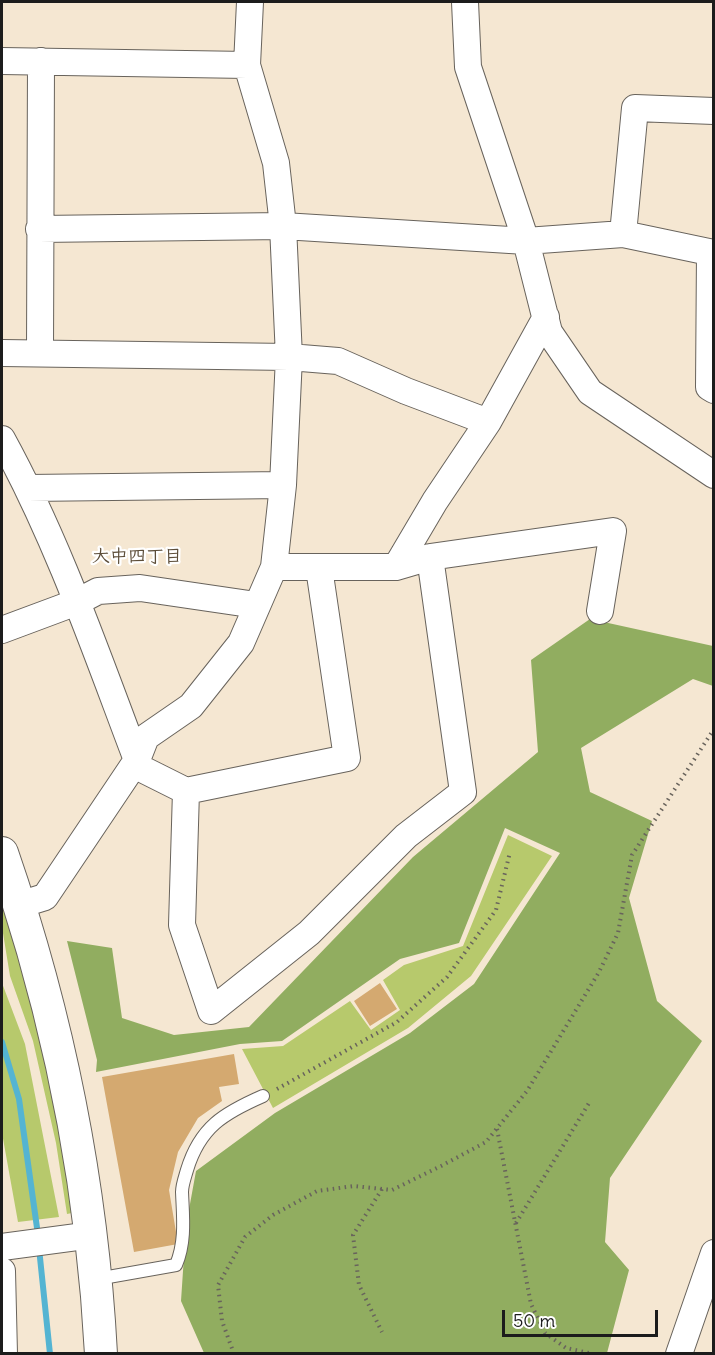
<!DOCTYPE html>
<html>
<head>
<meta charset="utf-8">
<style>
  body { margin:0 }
  #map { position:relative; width:715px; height:1355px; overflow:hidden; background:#f5e7d2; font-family:Delius,sans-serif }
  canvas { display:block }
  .frame { position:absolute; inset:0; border:3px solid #1c1c1c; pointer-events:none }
  .scale { position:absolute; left:502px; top:1310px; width:156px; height:27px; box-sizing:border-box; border:3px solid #1c1c1c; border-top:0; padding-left:8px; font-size:18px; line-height:21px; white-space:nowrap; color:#1c1c1c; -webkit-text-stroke:4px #fff; paint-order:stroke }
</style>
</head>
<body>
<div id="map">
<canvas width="715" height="1355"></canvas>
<div class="frame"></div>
<div class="scale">50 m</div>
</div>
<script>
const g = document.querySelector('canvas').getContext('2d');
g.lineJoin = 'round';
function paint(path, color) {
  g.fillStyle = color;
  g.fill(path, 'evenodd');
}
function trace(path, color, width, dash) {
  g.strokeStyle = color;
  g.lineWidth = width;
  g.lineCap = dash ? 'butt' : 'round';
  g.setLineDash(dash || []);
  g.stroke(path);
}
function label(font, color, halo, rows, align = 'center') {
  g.font = font + ' Delius,"Klee One",sans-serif';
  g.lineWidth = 4.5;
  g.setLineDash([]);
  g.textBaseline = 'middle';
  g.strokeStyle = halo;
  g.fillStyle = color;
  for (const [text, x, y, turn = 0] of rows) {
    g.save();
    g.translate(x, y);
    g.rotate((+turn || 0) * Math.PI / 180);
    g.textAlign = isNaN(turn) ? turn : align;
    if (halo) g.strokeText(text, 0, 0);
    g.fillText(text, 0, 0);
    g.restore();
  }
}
const green = new Path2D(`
  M 508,835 L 552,856 L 471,976 L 408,1028 L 273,1108 L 242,1049 L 283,1046 L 350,1001 L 371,1030 L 400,1010 L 383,980 L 404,965 L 463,946 Z
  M 2,898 C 34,1000 61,1106 72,1213 L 67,1214 L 56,1143 L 33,1041 L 10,976 L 2,927 Z
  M 2,983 L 25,1044 L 59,1217 L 18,1222 L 2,1133 Z`);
const forest = new Path2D(`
  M 590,619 L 713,646 L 713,686 L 693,679 L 581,748 L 590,792 L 652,821 L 629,898 L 657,1001 L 702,1041 L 610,1178 L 605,1242 L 629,1270 L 607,1353 L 204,1353 L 181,1301 L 186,1226 L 196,1171 L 275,1113 L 410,1033 L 474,984 L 560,853 L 505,828 L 459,943 L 400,959 L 282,1041 L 240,1044 L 96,1072 L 97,1060 L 67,941 L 112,948 L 122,1018 L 174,1035 L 249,1027 L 413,857 L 538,752 L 531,660 Z`);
const stream = new Path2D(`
  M 2,1042 L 19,1099 L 38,1235
  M 39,1248 L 50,1354`);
const building = new Path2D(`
  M 380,983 L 397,1009 L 370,1026 L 354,1001 Z
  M 234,1054 L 239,1084 L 219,1087 L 222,1101 L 198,1118 L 178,1152 L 169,1190 L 178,1244 L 134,1252 L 102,1077 Z`);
const path = new Path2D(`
  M 277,1089 L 397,1022 L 447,977 L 496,910 L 510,852
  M 497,1129 L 531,1304 L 545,1333 L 566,1348 L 589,1353
  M 382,1189 L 353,1235 L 359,1285 L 382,1332
  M 516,1223 L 589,1103
  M 234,1354 L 222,1321 L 218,1285 L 245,1237 L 273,1215 L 317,1191 L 354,1186 L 392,1190 L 441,1166 L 486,1142 L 527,1091 L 599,972 L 618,933 L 632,855 L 714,729`);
const service = new Path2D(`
  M 97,1279 L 176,1265 C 186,1241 183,1217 182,1192 C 182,1185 185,1177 187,1170 C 200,1127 224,1113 263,1096`);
const minor = new Path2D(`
  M 465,2 L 468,67 L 526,241 L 549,332 L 590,392 L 714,475
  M 2,61 L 247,65
  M 39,229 L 283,226 L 526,241 L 623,234 L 714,253
  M 623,234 L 635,108 L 714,111
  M 710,252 L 709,387 L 714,390
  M 40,352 L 41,61
  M 2,353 L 289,357 L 338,361 L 406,391 L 488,422 L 435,501 L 396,567
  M 488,422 L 546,317
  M 2,439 C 58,541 96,652 137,760 L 142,769 L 186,791 L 182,925 L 211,1011 L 309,933 L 406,836 L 463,792 L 430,557
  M 28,488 L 283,485
  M 274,567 L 396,567 L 430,557 L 613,531 L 600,611
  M 2,630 L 77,602 L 98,591 L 140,588 L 256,605
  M 186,791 L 347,758 L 319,568
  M 19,905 L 45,897 L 137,760 L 146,737 L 191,706 L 241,643 L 274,567 L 283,485 L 289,357 L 283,226 L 276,163 L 247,65 L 250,2
  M 2,1247 L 92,1235
  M 2,1271 L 4,1354
  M 679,1354 L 714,1253`);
const tertiary = new Path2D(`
  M 2,853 C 58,1015 92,1183 101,1354`);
const neighbourhoodNames = [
  ["大中四丁目",137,557]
];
paint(green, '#b7c96c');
paint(forest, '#91ad60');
trace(stream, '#54b4d2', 6);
paint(building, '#d4a970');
trace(service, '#68635c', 14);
trace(minor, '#68635c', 28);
trace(tertiary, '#68635c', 34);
trace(path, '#68635c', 4, [1.5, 4.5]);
trace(service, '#fff', 12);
trace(minor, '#fff', 26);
trace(tertiary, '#fff', 32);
label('bold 18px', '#5c4d39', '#fff', neighbourhoodNames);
</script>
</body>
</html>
